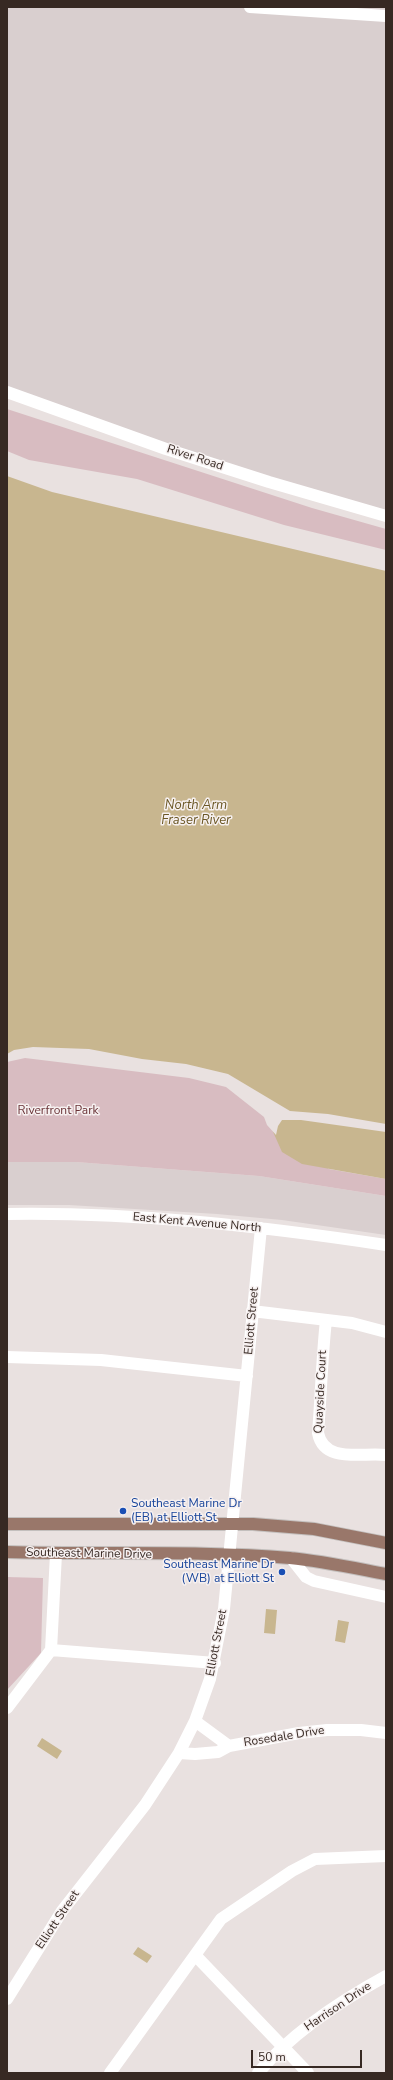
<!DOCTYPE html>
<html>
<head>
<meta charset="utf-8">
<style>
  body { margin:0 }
  #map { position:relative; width:393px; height:2080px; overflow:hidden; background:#e9e1e0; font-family:"Nunito Sans",sans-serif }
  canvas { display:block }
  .frame { position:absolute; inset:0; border:8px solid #372923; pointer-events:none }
  .scale { position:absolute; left:251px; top:2050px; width:111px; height:18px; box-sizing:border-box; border:2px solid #372923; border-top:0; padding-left:5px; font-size:12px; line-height:14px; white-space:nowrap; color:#372923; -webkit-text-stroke:3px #f6f0f0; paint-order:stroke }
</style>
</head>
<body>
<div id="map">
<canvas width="393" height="2080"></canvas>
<div class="frame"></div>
<div class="scale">50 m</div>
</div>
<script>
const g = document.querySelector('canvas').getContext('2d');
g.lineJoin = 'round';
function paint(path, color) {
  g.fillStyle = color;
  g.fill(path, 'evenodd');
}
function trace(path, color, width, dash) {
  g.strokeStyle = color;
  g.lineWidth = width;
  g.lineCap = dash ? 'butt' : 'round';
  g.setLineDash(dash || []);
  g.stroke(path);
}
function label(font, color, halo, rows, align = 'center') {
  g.font = font + ' "Nunito Sans",sans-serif';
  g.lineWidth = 3;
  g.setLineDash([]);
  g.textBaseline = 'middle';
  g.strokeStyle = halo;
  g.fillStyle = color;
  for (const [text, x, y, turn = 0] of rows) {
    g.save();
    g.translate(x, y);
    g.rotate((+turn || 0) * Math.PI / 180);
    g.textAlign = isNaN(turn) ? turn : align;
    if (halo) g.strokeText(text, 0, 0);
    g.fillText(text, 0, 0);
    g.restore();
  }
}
const built = new Path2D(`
  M 7,7 L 386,7 L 386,516 L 7,392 Z
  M 7,1162 L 76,1162 L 259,1176 L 386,1196 L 386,1235 L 282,1220 L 217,1214 L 69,1205 L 7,1205 Z`);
const green = new Path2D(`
  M 7,409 L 312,508 L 386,529 L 386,550 L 284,525 L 137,479 L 29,460 L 7,451 Z
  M 25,1056 L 189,1077 L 227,1085 L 329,1169 L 386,1179 L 386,1196 L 259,1176 L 76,1162 L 7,1162 L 7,1060 Z
  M 7,1577 L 43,1578 L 41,1653 L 7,1690 Z`);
const water = new Path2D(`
  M 7,476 L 52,492 L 386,571 L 386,1179 L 302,1164 L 282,1152 L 266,1116 L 227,1085 L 189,1077 L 25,1056 L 7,1060 Z
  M 266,1609 L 277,1610 L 275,1634 L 264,1633 Z
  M 338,1620 L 349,1622 L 345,1643 L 335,1641 Z
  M 42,1738 L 62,1751 L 57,1759 L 37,1746 Z
  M 138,1947 L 152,1956 L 147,1963 L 133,1954 Z`);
const pier = new Path2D(`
  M 33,1047 L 89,1049 L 142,1059 L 186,1064 L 228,1074 L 290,1111 L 328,1114 L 386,1124 L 386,1132 L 301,1120 L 282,1120 L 278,1126 L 276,1135 L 267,1125 L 264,1117 L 226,1087 L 189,1078 L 25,1058 L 7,1062 L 7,1054 L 14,1050 Z`);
const minor = new Path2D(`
  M 250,7 L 386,16
  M 7,392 L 166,449 L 269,482 L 386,516
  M 7,1214 C 134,1212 260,1226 386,1245
  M 252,1311 L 352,1323 L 386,1332
  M 326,1320 C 322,1357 321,1395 318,1433 C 324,1464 363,1452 386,1455
  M 7,1357 L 101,1360 L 247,1376
  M 56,1554 L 51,1650 L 215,1663
  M 291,1558 L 306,1577 L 314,1581 L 386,1597
  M 7,1708 L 51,1650
  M 195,1721 L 229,1746
  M 179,1753 L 195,1754 L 218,1752 L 229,1746 L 299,1733 L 327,1730 L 361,1730 L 386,1733
  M 195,1955 L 308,2073
  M 7,1999 L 62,1911 L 145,1805 L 179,1753 L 195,1721 L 210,1679 L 224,1609 L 261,1228
  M 110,2073 L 221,1919 L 292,1871 L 315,1859 L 386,1856
  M 258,2073 C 292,2033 340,2001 386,1976`);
const major = new Path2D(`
  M 7,1524 L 253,1524 L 314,1529 L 386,1543
  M 7,1552 C 101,1555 196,1550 290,1558 C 322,1561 354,1568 386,1574`);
const markers = [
  [123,1511,4,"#1a4fb4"],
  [282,1572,4,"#1a4fb4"]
];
const streetNames = [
  ["River Road",195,458,18],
  ["East Kent Avenue North",197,1223,5],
  ["Elliott Street",252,1321,-85],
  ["Quayside Court",321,1392,-87],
  ["Southeast Marine Drive",89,1554,1],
  ["Elliott Street",217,1643,-79],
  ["Rosedale Drive",284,1737,-9],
  ["Elliott Street",58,1920,-56],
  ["Harrison Drive",338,2007,-34]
];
const parkNames = [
  ["Riverfront Park",58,1111]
];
const transitNames = [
  ["Southeast Marine Dr",131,1504],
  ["(EB) at Elliott St",131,1518],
  ["Southeast Marine Dr",274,1565,"right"],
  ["(WB) at Elliott St",274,1579,"right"]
];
const waterNames = [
  ["North Arm",196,806],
  ["Fraser River",196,821]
];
paint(built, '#d9cfcf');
paint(green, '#d8bcc1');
paint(water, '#c8b68f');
paint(pier, '#e9e1e0');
trace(major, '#c3bfbd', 14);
trace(minor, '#fff', 12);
trace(major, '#99776a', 12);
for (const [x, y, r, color] of markers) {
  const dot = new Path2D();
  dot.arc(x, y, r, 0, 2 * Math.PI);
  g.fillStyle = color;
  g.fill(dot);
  trace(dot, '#f6f0f0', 1.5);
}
label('12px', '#372923', '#f6f0f0', streetNames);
label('12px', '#693236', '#f6f0f0', parkNames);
label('12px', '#164399', '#f6f0f0', transitNames, 'left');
label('italic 13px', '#6b5725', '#f6f0f0', waterNames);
</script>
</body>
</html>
